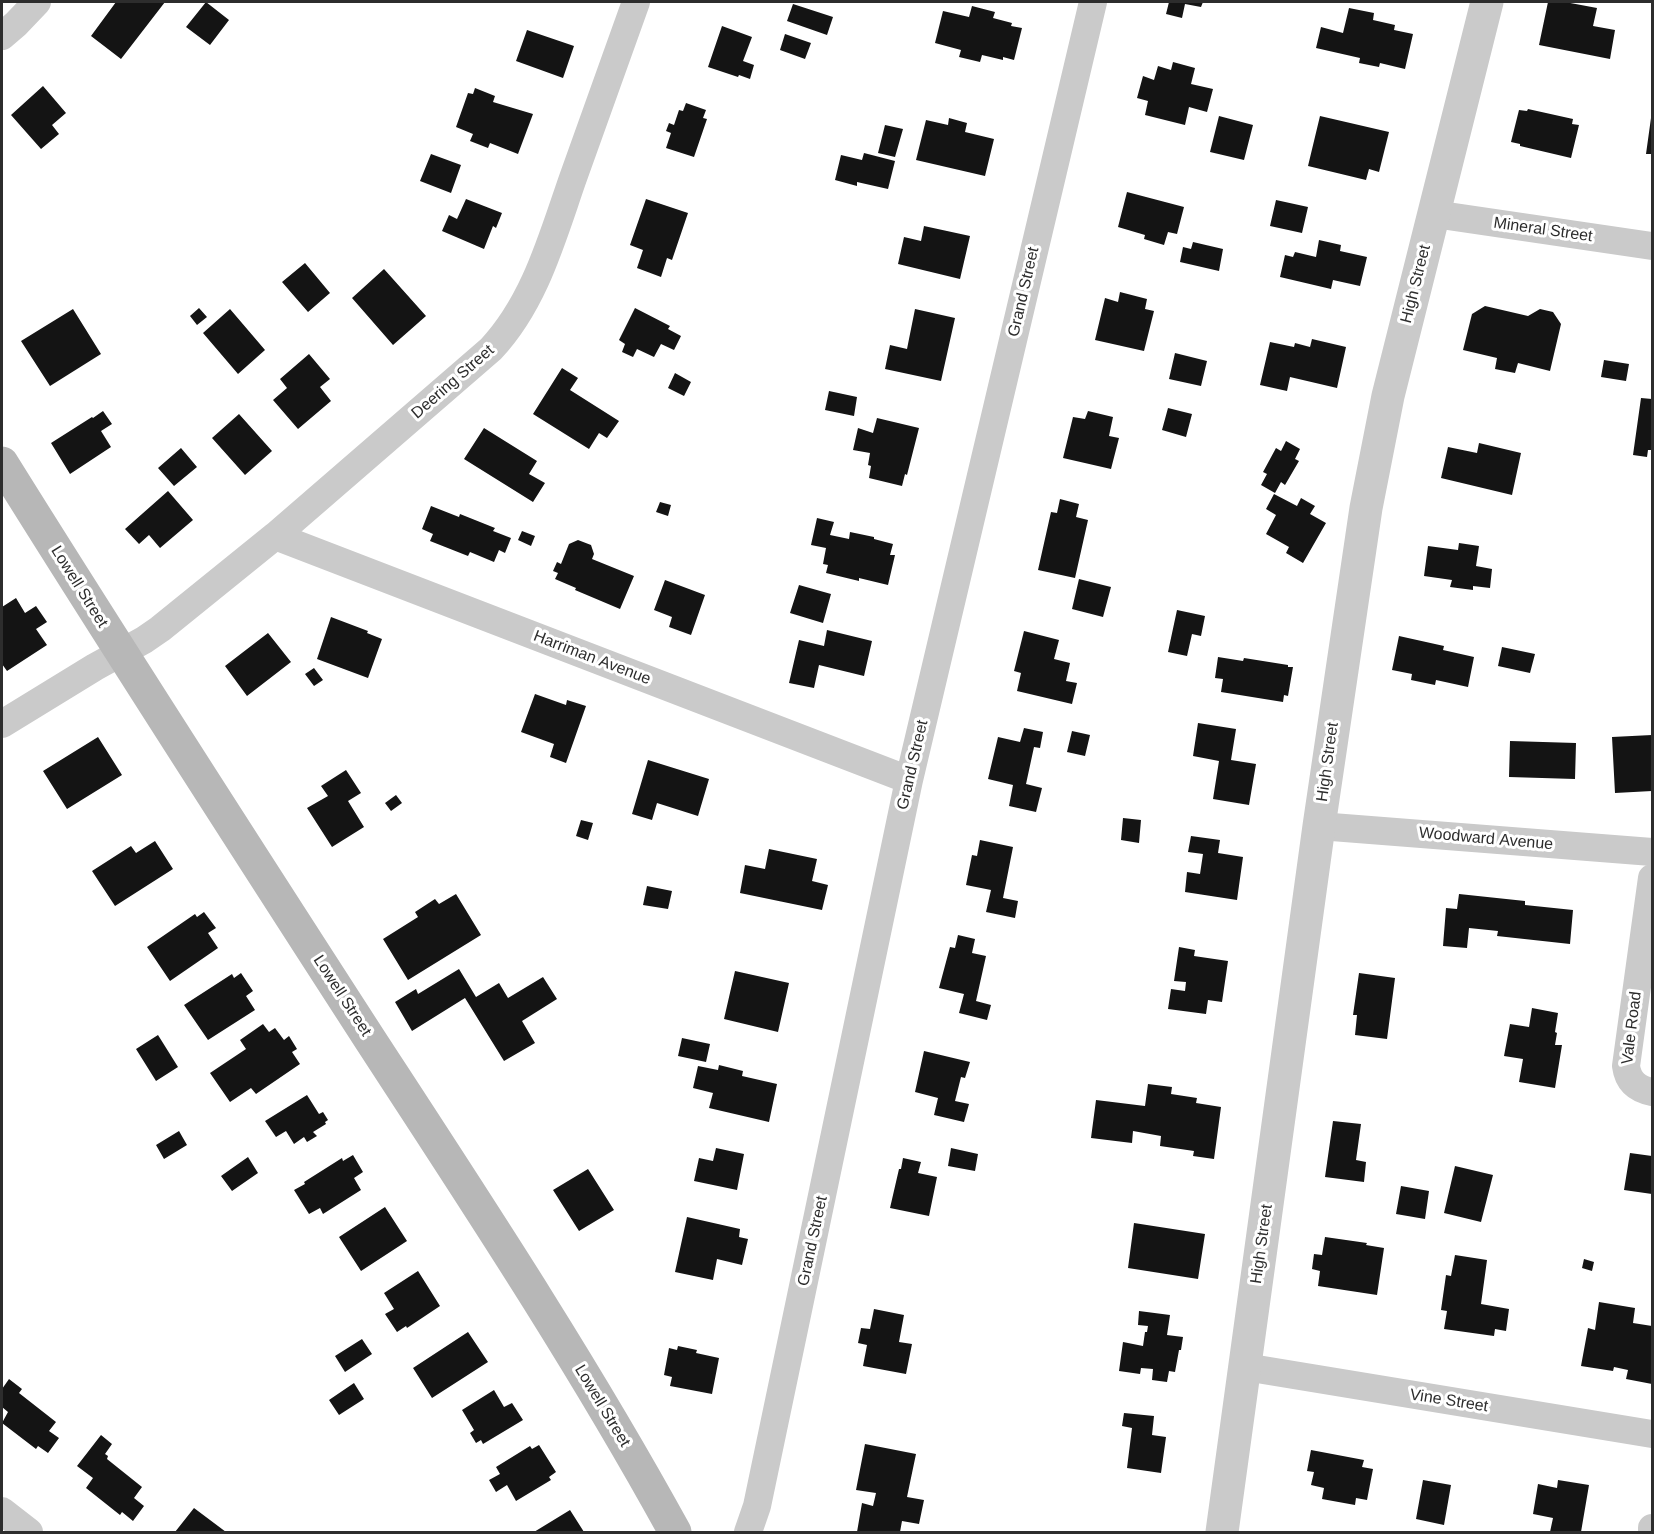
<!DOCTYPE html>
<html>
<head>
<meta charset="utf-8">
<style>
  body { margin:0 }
  #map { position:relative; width:1654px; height:1534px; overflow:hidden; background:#fff; font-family:Arial,sans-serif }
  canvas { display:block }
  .frame { position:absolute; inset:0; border:3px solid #2d2d2d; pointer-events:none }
</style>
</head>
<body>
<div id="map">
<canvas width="1654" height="1534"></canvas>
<div class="frame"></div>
</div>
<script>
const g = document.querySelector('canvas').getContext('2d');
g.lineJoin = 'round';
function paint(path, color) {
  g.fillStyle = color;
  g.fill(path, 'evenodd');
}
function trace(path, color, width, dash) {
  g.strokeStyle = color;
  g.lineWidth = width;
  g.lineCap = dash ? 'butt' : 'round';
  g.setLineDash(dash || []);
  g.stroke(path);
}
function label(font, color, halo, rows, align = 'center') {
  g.font = font + ' Arial,sans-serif';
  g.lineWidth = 6;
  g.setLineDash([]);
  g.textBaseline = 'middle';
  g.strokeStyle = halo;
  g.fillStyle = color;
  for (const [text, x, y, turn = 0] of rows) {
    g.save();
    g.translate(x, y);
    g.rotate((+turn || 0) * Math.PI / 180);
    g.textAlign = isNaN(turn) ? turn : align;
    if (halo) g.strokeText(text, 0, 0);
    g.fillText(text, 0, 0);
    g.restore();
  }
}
const building = new Path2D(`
  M 116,2 L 165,2 L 121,59 L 91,36 Z
  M 206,2 L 229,20 L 210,45 L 186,27 Z
  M 1169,2 L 1203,2 L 1201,7 L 1185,4 L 1182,18 L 1166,14 Z
  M 1548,2 L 1565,2 L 1597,8 L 1593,26 L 1615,30 L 1610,59 L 1539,45 Z
  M 793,4 L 833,17 L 827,35 L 787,21 Z
  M 972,6 L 995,12 L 993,18 L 1012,23 L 1011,26 L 1022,28 L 1014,60 L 1003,57 L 1003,60 L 982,55 L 980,62 L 959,57 L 961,50 L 935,43 L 943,11 L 969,17 Z
  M 1349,8 L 1374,13 L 1373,20 L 1395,25 L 1394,30 L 1413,34 L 1405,69 L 1380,63 L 1379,67 L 1359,63 L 1360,58 L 1316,48 L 1321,27 L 1343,33 Z
  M 722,26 L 752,37 L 743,61 L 754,65 L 750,79 L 739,75 L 738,77 L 708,67 Z
  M 527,30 L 574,46 L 563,78 L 516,61 Z
  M 785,34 L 811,43 L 805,59 L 780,50 Z
  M 1173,62 L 1195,68 L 1191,84 L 1213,89 L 1207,112 L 1189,107 L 1185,125 L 1145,115 L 1148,101 L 1137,98 L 1143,76 L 1154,80 L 1158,66 L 1171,70 Z
  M 43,86 L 66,113 L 52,125 L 59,134 L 41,149 L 11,115 Z
  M 475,88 L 495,96 L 493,102 L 533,114 L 518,154 L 490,143 L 488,148 L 470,141 L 473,134 L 456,127 L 468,93 L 473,94 Z
  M 686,103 L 706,110 L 703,118 L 707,119 L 694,157 L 666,148 L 671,133 L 666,131 L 669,123 L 674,125 L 679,110 L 683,111 Z
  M 1528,109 L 1573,119 L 1572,124 L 1579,125 L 1571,158 L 1520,146 L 1520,144 L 1511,142 L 1519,110 L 1527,111 Z
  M 1219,116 L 1253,125 L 1244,160 L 1210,152 Z
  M 1320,116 L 1389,132 L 1379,172 L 1369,169 L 1366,180 L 1308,166 Z
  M 949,118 L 967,123 L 965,132 L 994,139 L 985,176 L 916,160 L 926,120 L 948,125 Z
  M 1651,118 L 1652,118 L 1652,154 L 1646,154 Z
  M 885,125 L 903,129 L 895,157 L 878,153 Z
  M 864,153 L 895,161 L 888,189 L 857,182 L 857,186 L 835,180 L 841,155 L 862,160 Z
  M 431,154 L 461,165 L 451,193 L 420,181 Z
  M 1127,192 L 1184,207 L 1177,234 L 1168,232 L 1164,245 L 1144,239 L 1145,235 L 1118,227 Z
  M 466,199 L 502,213 L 496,228 L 493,226 L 484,249 L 442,231 L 449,215 L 457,219 Z
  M 646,199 L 688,213 L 672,260 L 667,258 L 661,277 L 637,268 L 643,250 L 630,245 Z
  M 1276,200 L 1308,207 L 1302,233 L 1270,226 Z
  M 924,226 L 970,236 L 960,279 L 898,264 L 904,237 L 921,241 Z
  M 1319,240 L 1341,245 L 1340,251 L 1367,257 L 1360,286 L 1333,280 L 1331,289 L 1280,277 L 1285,255 L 1293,257 L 1295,252 L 1316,257 Z
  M 1193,242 L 1223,249 L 1219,271 L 1180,262 L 1183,247 L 1191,249 Z
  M 305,263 L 330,293 L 308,312 L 282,282 Z
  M 384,269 L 426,316 L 393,345 L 352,298 Z
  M 1120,292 L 1147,299 L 1145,309 L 1154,311 L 1144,351 L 1095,340 L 1105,298 L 1118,302 Z
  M 1485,306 L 1528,316 L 1540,309 L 1553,312 L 1561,324 L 1550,371 L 1518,363 L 1515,373 L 1495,369 L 1497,358 L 1463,350 L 1472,314 Z
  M 199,308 L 207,317 L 197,325 L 190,316 Z
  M 635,308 L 670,326 L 668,329 L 681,336 L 674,350 L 661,344 L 654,357 L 637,349 L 633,357 L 622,352 L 625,344 L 619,340 Z
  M 73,309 L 101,354 L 50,386 L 21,341 Z
  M 230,309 L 265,350 L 238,374 L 203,333 Z
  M 915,309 L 955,318 L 941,381 L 885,369 L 890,345 L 907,349 Z
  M 1312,339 L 1346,347 L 1337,388 L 1290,377 L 1287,391 L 1260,385 L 1270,342 L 1294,347 L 1295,343 L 1310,347 Z
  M 1175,353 L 1207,361 L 1201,386 L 1169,379 Z
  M 309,354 L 330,379 L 320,387 L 331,401 L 298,429 L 273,400 L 287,388 L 280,379 Z
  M 1604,360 L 1629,364 L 1626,381 L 1601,377 Z
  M 562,368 L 578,378 L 570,390 L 619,421 L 607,438 L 599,433 L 589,449 L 533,414 Z
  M 675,373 L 691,382 L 684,396 L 668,388 Z
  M 829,391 L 857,397 L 854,416 L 825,410 Z
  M 1641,398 L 1652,399 L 1652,450 L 1648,450 L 1647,457 L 1633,455 Z
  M 1168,408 L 1192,414 L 1186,437 L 1162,430 Z
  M 103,411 L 112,424 L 101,431 L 111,447 L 70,474 L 51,443 L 92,417 L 93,418 Z
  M 1088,411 L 1113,417 L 1109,436 L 1119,438 L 1111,469 L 1063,458 L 1073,417 L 1085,419 Z
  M 239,414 L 272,451 L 245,475 L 212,438 Z
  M 877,418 L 919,428 L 907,475 L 905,474 L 902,486 L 869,478 L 871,466 L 868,465 L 870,453 L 853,450 L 858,428 L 873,433 Z
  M 484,428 L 537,461 L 529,474 L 545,483 L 533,502 L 464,459 Z
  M 1286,441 L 1300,449 L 1295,459 L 1299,461 L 1285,485 L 1281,482 L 1275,493 L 1261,485 L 1267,474 L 1263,472 L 1276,448 L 1281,451 Z
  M 1479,443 L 1521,453 L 1512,495 L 1441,478 L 1448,447 L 1477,453 Z
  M 181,448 L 197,467 L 174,486 L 158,468 Z
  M 168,491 L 193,520 L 160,548 L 149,535 L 139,544 L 125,529 Z
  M 1274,494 L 1297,506 L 1301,498 L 1315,506 L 1310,514 L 1326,523 L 1303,563 L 1286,553 L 1289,547 L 1266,534 L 1276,515 L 1266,509 Z
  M 1060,499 L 1079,504 L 1076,517 L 1088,520 L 1075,578 L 1038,570 L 1051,512 L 1057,513 Z
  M 660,502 L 671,505 L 668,516 L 656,512 Z
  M 431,506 L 459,517 L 460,514 L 495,528 L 493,531 L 511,538 L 505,553 L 499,550 L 494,562 L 470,552 L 468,556 L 430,541 L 433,534 L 422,529 Z
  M 817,518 L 834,522 L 830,535 L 849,539 L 850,532 L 874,537 L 874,539 L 893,544 L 890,555 L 895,555 L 888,585 L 859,578 L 859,581 L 826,573 L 828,565 L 823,564 L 826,548 L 811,545 Z
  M 522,531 L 535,536 L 531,546 L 518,540 Z
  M 578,540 L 591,545 L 594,554 L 592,559 L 634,576 L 620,609 L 575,590 L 576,588 L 555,579 L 558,573 L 553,571 L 557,562 L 561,564 L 569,544 Z
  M 1459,543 L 1479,546 L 1476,566 L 1492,569 L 1490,588 L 1473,586 L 1473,590 L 1450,587 L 1452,580 L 1424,576 L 1428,546 L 1458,550 Z
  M 1079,579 L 1111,587 L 1103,617 L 1072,609 Z
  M 665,580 L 705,595 L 691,635 L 669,627 L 672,617 L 654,610 Z
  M 799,585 L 831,594 L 823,623 L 790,613 Z
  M 16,598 L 25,613 L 36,606 L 47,622 L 36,629 L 47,645 L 7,671 L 2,664 L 2,607 Z
  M 1177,610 L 1205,616 L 1201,636 L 1192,634 L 1187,656 L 1168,652 Z
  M 331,617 L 368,631 L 367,633 L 382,639 L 368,678 L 317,659 Z
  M 827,630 L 872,641 L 864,676 L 819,665 L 814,688 L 789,683 L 799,640 L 824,646 Z
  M 1024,631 L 1059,640 L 1054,659 L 1070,663 L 1066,681 L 1077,683 L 1072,704 L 1017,691 L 1021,673 L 1014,671 Z
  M 268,633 L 291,662 L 247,696 L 225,666 Z
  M 1399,636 L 1444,646 L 1443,650 L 1474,657 L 1468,687 L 1436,680 L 1435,685 L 1411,680 L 1412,674 L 1392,670 Z
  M 1502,647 L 1535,654 L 1530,673 L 1498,666 Z
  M 1218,657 L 1243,661 L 1244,658 L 1288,665 L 1288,667 L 1293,667 L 1288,696 L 1284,695 L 1283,702 L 1221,692 L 1223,679 L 1215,678 Z
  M 314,668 L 323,680 L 314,686 L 305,674 Z
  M 535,694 L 566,705 L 567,700 L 586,706 L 566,763 L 550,757 L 554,744 L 521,732 Z
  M 1198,723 L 1236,729 L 1231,760 L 1256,764 L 1249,805 L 1213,799 L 1219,761 L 1193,756 Z
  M 1024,728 L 1043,732 L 1040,748 L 1034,747 L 1026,784 L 1042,788 L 1036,812 L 1009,806 L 1013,785 L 988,779 L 998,737 L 1020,742 Z
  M 1072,731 L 1090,735 L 1085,756 L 1067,752 Z
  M 1652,735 L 1652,791 L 1615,793 L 1612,737 Z
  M 98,737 L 122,775 L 67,809 L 43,771 Z
  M 1510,741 L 1576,743 L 1575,779 L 1509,777 Z
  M 648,760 L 709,779 L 698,816 L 657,803 L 652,820 L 632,814 Z
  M 346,770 L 361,793 L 348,801 L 364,827 L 332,847 L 307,808 L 328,796 L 321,786 Z
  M 396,795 L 402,803 L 391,811 L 385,803 Z
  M 1123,818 L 1141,820 L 1139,843 L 1121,840 Z
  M 581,820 L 593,823 L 588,840 L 576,836 Z
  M 1191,836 L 1220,840 L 1218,853 L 1243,857 L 1237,900 L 1185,892 L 1187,872 L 1200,874 L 1203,854 L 1188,852 Z
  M 980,840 L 1013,847 L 1003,898 L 1018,901 L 1015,918 L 986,912 L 991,890 L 966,885 L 972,855 L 977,856 Z
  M 155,841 L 173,869 L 115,906 L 92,871 L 131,846 L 136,853 Z
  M 769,849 L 817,859 L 812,881 L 828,885 L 822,910 L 740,893 L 745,865 L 765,869 Z
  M 647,886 L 672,891 L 668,909 L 643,905 Z
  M 456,894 L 481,935 L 408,980 L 383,939 L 418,917 L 415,912 L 435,899 L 439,904 Z
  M 1459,894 L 1525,901 L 1525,905 L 1573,910 L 1570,944 L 1497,936 L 1498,931 L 1469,928 L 1467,948 L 1443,946 L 1446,908 L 1457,909 Z
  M 204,912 L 216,928 L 208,933 L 218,948 L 170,981 L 147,947 L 195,914 L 197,917 Z
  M 958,935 L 975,939 L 972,953 L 986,956 L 976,1001 L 991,1005 L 987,1020 L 959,1013 L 964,994 L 939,988 L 950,947 L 955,948 Z
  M 1179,947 L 1195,950 L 1194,956 L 1228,961 L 1222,1002 L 1208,1000 L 1206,1014 L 1168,1009 L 1171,989 L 1185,991 L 1186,982 L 1174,981 Z
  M 459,969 L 476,997 L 499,983 L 508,998 L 543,977 L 557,999 L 522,1021 L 535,1043 L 504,1061 L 465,998 L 412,1031 L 395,1002 L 416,989 L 418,994 Z
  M 735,971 L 789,983 L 778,1032 L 724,1019 Z
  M 241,973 L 253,991 L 246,996 L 255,1010 L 208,1040 L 184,1005 L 232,974 L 234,978 Z
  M 1359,973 L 1395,978 L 1387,1039 L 1355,1035 L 1357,1015 L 1353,1015 Z
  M 1532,1008 L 1558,1013 L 1555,1032 L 1557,1033 L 1555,1045 L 1562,1045 L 1555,1088 L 1519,1082 L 1523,1059 L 1504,1056 L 1510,1024 L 1529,1027 Z
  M 263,1024 L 269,1032 L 275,1028 L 284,1040 L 289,1036 L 297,1049 L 292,1052 L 300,1064 L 256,1094 L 251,1088 L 230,1102 L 210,1073 L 246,1049 L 240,1040 Z
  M 158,1035 L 178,1067 L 156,1081 L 136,1049 Z
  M 682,1038 L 710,1044 L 706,1062 L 678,1056 Z
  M 924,1051 L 970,1062 L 965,1078 L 961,1077 L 955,1101 L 969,1104 L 964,1122 L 934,1115 L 938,1098 L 915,1092 Z
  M 719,1065 L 743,1071 L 742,1076 L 777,1084 L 769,1122 L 709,1108 L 713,1093 L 693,1088 L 698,1066 L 718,1070 Z
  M 1148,1084 L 1172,1087 L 1171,1094 L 1197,1098 L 1196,1103 L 1221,1107 L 1214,1159 L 1193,1156 L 1194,1151 L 1160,1146 L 1161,1136 L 1133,1131 L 1132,1143 L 1091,1138 L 1096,1100 L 1145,1106 Z
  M 307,1095 L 319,1114 L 323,1112 L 328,1120 L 325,1122 L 326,1124 L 313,1132 L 317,1136 L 307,1142 L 304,1137 L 294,1144 L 286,1131 L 276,1137 L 265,1121 Z
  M 1333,1121 L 1361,1124 L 1356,1160 L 1366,1162 L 1364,1182 L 1325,1177 Z
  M 179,1131 L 187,1145 L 164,1159 L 156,1145 Z
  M 716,1148 L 744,1154 L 737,1190 L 694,1181 L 699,1158 L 713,1161 Z
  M 951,1148 L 978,1154 L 975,1171 L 948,1166 Z
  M 1630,1153 L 1652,1156 L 1652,1194 L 1624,1190 Z
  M 353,1155 L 363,1172 L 354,1178 L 361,1190 L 323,1214 L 320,1208 L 309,1214 L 294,1190 L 305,1184 L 304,1182 L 342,1158 L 343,1161 Z
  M 248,1157 L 258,1173 L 232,1191 L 221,1176 Z
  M 903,1158 L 921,1162 L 918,1173 L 937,1177 L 929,1216 L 890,1208 L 899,1169 L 901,1169 Z
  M 1455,1166 L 1493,1175 L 1481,1222 L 1444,1213 Z
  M 588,1169 L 614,1210 L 579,1231 L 553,1190 Z
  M 1401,1186 L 1429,1191 L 1425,1219 L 1396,1214 Z
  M 385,1207 L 407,1241 L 361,1271 L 339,1237 Z
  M 687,1217 L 740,1229 L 739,1237 L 748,1239 L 742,1265 L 717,1259 L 713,1280 L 675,1272 Z
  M 1134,1223 L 1205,1234 L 1198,1279 L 1128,1268 Z
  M 1325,1237 L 1367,1243 L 1366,1245 L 1384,1248 L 1377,1295 L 1318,1286 L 1320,1271 L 1312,1269 L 1314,1254 L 1322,1255 Z
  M 1455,1255 L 1487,1260 L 1481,1304 L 1509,1309 L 1506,1331 L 1495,1329 L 1494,1336 L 1444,1329 L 1447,1311 L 1441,1310 L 1446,1275 L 1451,1276 Z
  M 1584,1259 L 1594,1262 L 1592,1271 L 1582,1268 Z
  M 418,1271 L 440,1306 L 407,1328 L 406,1326 L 397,1332 L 385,1314 L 394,1309 L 384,1293 Z
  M 1599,1302 L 1635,1308 L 1633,1323 L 1652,1326 L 1652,1384 L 1626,1379 L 1628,1370 L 1614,1367 L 1613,1371 L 1581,1366 L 1588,1328 L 1595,1330 Z
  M 874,1309 L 904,1315 L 899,1342 L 912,1344 L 906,1374 L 863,1366 L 867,1345 L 858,1343 L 861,1328 L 870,1329 Z
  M 1139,1311 L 1170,1315 L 1167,1335 L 1183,1337 L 1181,1350 L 1179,1350 L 1175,1372 L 1169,1371 L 1167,1382 L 1152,1380 L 1153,1369 L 1141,1368 L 1140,1374 L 1119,1371 L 1123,1342 L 1143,1346 L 1145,1332 L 1147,1332 L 1148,1326 L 1138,1325 Z
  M 468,1332 L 488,1362 L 432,1398 L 413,1368 Z
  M 362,1339 L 372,1354 L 345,1372 L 335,1356 Z
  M 678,1346 L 697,1350 L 696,1353 L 719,1358 L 712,1394 L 670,1386 L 672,1377 L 664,1375 L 669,1348 L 677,1350 Z
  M 9,1379 L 22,1389 L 19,1393 L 56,1422 L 49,1431 L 59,1438 L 48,1453 L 38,1446 L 36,1449 L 2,1423 L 8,1412 L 2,1407 L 2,1389 Z
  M 354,1383 L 364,1399 L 339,1415 L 329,1400 Z
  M 494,1390 L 504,1407 L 512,1403 L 523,1420 L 483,1444 L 481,1440 L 476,1443 L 470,1433 L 474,1430 L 462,1410 Z
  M 1124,1413 L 1154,1416 L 1152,1435 L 1166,1437 L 1161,1473 L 1127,1468 L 1132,1428 L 1122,1426 Z
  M 101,1435 L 112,1444 L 105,1454 L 108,1456 L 107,1459 L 142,1487 L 134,1498 L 144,1506 L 133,1521 L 122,1512 L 120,1515 L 86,1488 L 93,1478 L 77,1466 Z
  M 865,1444 L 916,1454 L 907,1497 L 924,1500 L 919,1524 L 902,1521 L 900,1532 L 857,1532 L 862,1503 L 873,1506 L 876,1493 L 856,1490 Z
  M 539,1445 L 556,1472 L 549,1477 L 551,1480 L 516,1501 L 507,1485 L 496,1492 L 489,1480 L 500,1474 L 496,1467 L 530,1446 L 532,1449 Z
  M 1311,1450 L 1364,1460 L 1362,1467 L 1373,1469 L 1367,1500 L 1356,1498 L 1355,1505 L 1322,1499 L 1324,1488 L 1311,1485 L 1314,1472 L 1307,1471 Z
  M 1423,1480 L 1451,1485 L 1444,1525 L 1416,1519 Z
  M 1558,1480 L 1589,1485 L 1581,1532 L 1550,1532 L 1553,1518 L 1533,1514 L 1538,1484 L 1557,1488 Z
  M 194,1508 L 226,1532 L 175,1532 Z
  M 570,1510 L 584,1532 L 534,1532 Z`);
const minor = new Path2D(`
  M 2,36 L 16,24 L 37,2
  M 1434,214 L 1652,246
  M 275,536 L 909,780
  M 2,724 L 95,667 L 144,640 L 160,629 L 275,536 L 491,349 C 535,302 552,238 573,178 C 594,119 615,60 636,2
  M 1319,826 L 1652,852
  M 1652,878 L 1626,1066 C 1628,1081 1637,1089 1652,1092
  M 1245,1367 L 1652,1434
  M 2,1511 L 29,1532
  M 748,1532 L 757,1506 L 909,780 L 1093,2
  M 1652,1532 L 1652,1528`);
const tertiary = new Path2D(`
  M 1222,1532 L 1319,826 L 1366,508 L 1388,396 L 1487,2`);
const secondary = new Path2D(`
  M 2,463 C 123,657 247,849 371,1041 C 476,1202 583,1364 675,1532`);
const streetNames = [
  ["Mineral Street",1543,230,8],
  ["High Street",1416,284,-76],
  ["Grand Street",1024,292,-77],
  ["Deering Street",453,382,-41],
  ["Lowell Street",79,587,58],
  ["Harriman Avenue",592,658,21],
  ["High Street",1328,762,-82],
  ["Grand Street",913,765,-77],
  ["Woodward Avenue",1486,839,5],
  ["Lowell Street",342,996,57],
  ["Vale Road",1632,1028,-83],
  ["Grand Street",813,1241,-78],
  ["High Street",1262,1244,-82],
  ["Vine Street",1449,1401,9],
  ["Lowell Street",602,1406,59]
];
paint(building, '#141414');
trace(minor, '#cacaca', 28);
trace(tertiary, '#cacaca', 33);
trace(secondary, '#b7b7b7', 33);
label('16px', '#2d2d2d', '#fff', streetNames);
</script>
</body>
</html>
